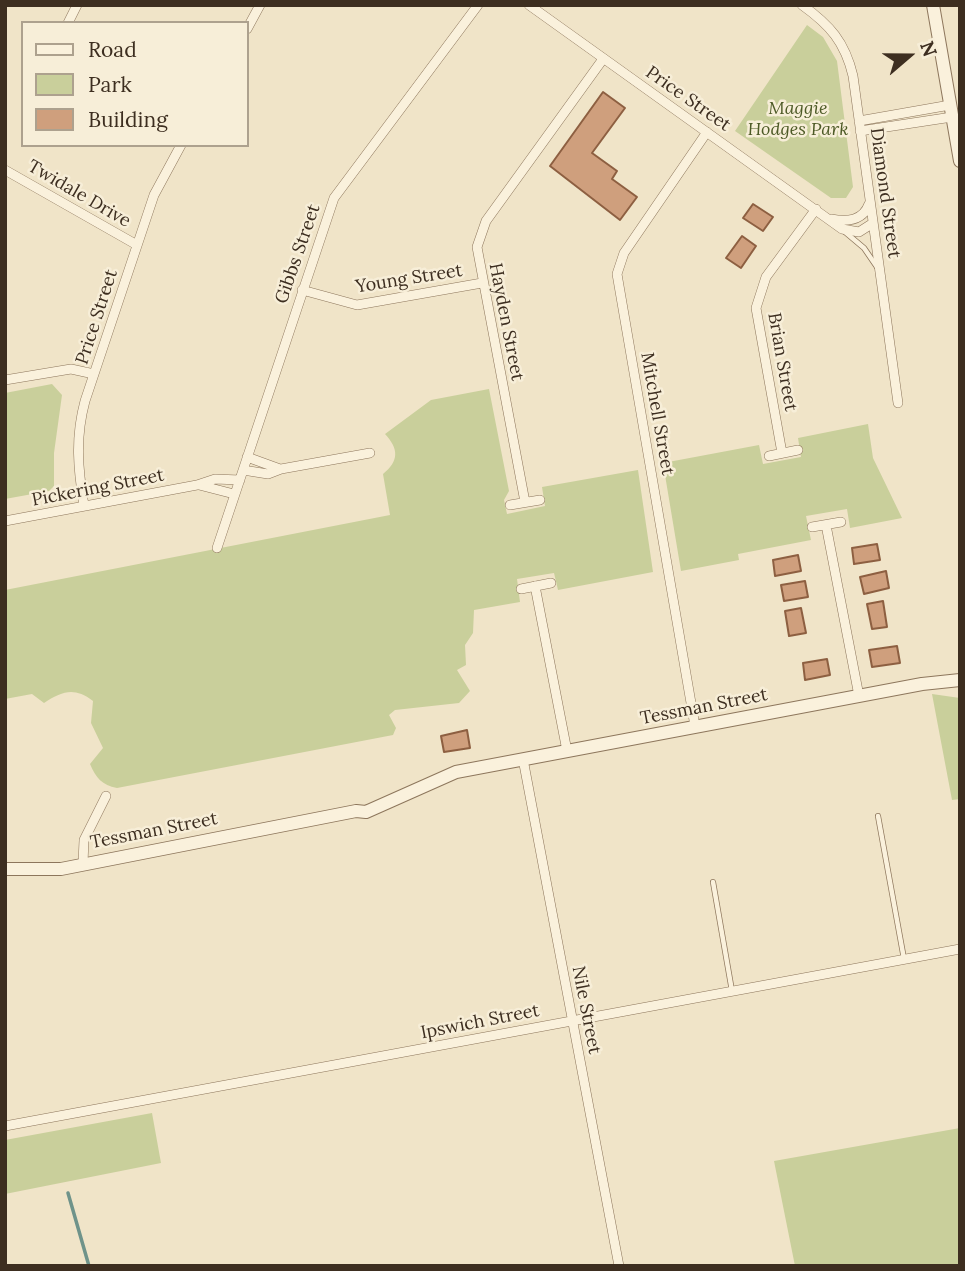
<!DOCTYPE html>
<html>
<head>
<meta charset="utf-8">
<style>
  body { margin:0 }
  #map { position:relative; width:965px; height:1271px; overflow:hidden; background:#f0e4c8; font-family:Lora,serif }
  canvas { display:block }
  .frame { position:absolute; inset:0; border:7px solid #3d2e20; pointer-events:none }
  .legend { position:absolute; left:21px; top:21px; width:228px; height:126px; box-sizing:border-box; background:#f7eed8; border:2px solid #ada18e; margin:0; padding:9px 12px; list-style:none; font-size:21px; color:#3d2e20 }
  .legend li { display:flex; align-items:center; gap:14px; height:35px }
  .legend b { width:35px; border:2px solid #ada18e }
  .north { position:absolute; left:874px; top:21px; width:70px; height:70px; -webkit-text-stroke:5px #f7eed8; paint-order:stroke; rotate:70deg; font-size:19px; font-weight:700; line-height:28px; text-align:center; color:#3d2e20 }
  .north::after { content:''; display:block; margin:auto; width:24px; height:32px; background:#3d2e20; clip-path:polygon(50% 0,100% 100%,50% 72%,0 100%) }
</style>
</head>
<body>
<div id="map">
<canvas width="965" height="1271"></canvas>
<div class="frame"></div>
<ul class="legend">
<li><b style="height:9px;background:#faf1dc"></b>Road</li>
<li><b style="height:19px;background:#c9cf9b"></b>Park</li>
<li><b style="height:19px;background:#cf9f7d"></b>Building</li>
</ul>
<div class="north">N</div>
</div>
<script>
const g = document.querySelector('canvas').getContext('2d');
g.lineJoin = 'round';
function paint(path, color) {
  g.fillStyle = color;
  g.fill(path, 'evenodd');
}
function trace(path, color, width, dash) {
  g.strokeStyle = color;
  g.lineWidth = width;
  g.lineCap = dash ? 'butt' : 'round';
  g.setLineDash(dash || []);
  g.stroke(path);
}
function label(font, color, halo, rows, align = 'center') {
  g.font = font + ' Lora,serif';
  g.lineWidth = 5;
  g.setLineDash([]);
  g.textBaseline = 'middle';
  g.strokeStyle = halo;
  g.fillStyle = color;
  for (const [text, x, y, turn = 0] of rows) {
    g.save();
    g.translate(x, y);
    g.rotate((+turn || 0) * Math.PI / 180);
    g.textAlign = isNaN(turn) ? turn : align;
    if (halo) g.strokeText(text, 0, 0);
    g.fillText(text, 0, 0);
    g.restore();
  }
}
const green = new Path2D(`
  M 807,25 L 823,37 L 837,61 L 853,187 L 846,198 L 831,198 L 735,131 Z
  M 52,384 L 62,395 L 54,453 L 54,486 L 49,491 L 5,499 L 5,393 Z
  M 489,389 L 509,491 L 504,500 L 507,514 L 545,506 L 542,487 L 638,470 L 653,572 L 558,590 L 554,573 L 517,579 L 520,602 L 474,610 L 473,633 L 465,645 L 466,665 L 457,670 L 470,691 L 459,703 L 395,710 L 389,715 L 396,728 L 393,735 L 117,788 C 102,785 96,778 90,764 L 103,748 L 91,723 L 93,701 C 74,687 63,691 44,703 L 32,694 L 5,699 L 5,590 L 390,515 L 383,474 C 399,461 399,449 385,434 L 431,400 Z
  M 868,424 L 873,458 L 902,518 L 850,528 L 847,509 L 806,516 L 811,540 L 738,554 L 739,560 L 681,571 L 663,463 L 759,445 L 763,464 L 801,457 L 798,438 Z
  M 932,694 L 960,698 L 960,799 L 952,800 Z
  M 152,1113 L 161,1163 L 5,1194 L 5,1140 Z
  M 960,1128 L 960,1266 L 795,1266 L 774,1161 Z`);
const stream = new Path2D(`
  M 68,1193 L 89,1266`);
const building = new Path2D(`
  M 603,92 L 625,108 L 592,153 L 617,171 L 612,179 L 637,197 L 620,220 L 550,166 Z
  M 753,204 L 773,217 L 763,231 L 743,218 Z
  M 742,236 L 756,246 L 741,268 L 726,258 Z
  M 877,544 L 880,560 L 854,564 L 852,548 Z
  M 798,555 L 801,571 L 775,576 L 773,560 Z
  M 886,571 L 889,588 L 864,594 L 860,577 Z
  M 805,581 L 808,597 L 784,601 L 781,585 Z
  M 883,601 L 887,627 L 872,629 L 867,604 Z
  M 801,608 L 806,633 L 789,636 L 785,611 Z
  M 897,646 L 900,663 L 872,667 L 869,650 Z
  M 827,659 L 830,675 L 805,680 L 803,663 Z
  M 467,730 L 470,748 L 444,752 L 441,736 Z`);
const service = new Path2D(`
  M 845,232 L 864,248 L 877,267
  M 878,816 L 904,959
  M 713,882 L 732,991`);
const minor = new Path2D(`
  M 529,5 L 842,229 L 859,232 L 873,223
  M 802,5 C 830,25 845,42 853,76 L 898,403
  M 68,23 L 77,5
  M 247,29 L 260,5
  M 859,121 L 950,105
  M 860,131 L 952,117
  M 5,170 L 137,245
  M 831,219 C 847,222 863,221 869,204
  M 302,290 L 357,305 L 482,283
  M 5,380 L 71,369 L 94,374
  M 782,453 L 756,308 L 766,277 L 816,209
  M 769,456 L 798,450
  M 247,457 L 280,469
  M 243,470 L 268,474 L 281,469 L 370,453
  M 199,485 L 234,494
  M 525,502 L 477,247 L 486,221 L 603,59
  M 510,505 L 540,500
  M 84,506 C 78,469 75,438 85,401 L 154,195 L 181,145
  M 5,521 L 197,485 L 215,479 L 240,480
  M 826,525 L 859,696
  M 812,527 L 841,522
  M 217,548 L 334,198 L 478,5
  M 535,586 L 567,751
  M 521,589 L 551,583
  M 695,726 L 617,274 L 624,253 L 707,132
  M 523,759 L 619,1266
  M 83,863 L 84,840 L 106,796
  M 5,1126 L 960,949`);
const tertiary = new Path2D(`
  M 933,5 L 960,161
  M 5,869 L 61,869 L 356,811 L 366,812 L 456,772 L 922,684 L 960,680`);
const streetNames = [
  ["Price Street",688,99,35],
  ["Diamond Street",885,193,82],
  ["Twidale Drive",79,194,30],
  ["Gibbs Street",298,254,-71],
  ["Young Street",409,279,-9],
  ["Price Street",97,317,-72],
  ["Hayden Street",506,322,79],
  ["Brian Street",782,362,80],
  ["Mitchell Street",657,414,80],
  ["Pickering Street",98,488,-11],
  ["Tessman Street",704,707,-11],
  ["Tessman Street",154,831,-11],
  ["Nile Street",586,1010,79],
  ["Ipswich Street",480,1022,-11]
];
const parkNames = [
  ["Maggie",798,109],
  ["Hodges Park",798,130]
];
paint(green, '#c9cf9b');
trace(stream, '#6f938a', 3.5);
paint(building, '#cf9f7d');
trace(building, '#8d5f41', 2);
trace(service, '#8d765c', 6);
trace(minor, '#8d765c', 10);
trace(tertiary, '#8d765c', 14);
trace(service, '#faf1dc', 4.5);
trace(minor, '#faf1dc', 9);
trace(tertiary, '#faf1dc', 12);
label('18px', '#3d2e20', '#f7eed8', streetNames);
label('italic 18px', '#4d5a26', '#f7eed8', parkNames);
</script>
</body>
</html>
